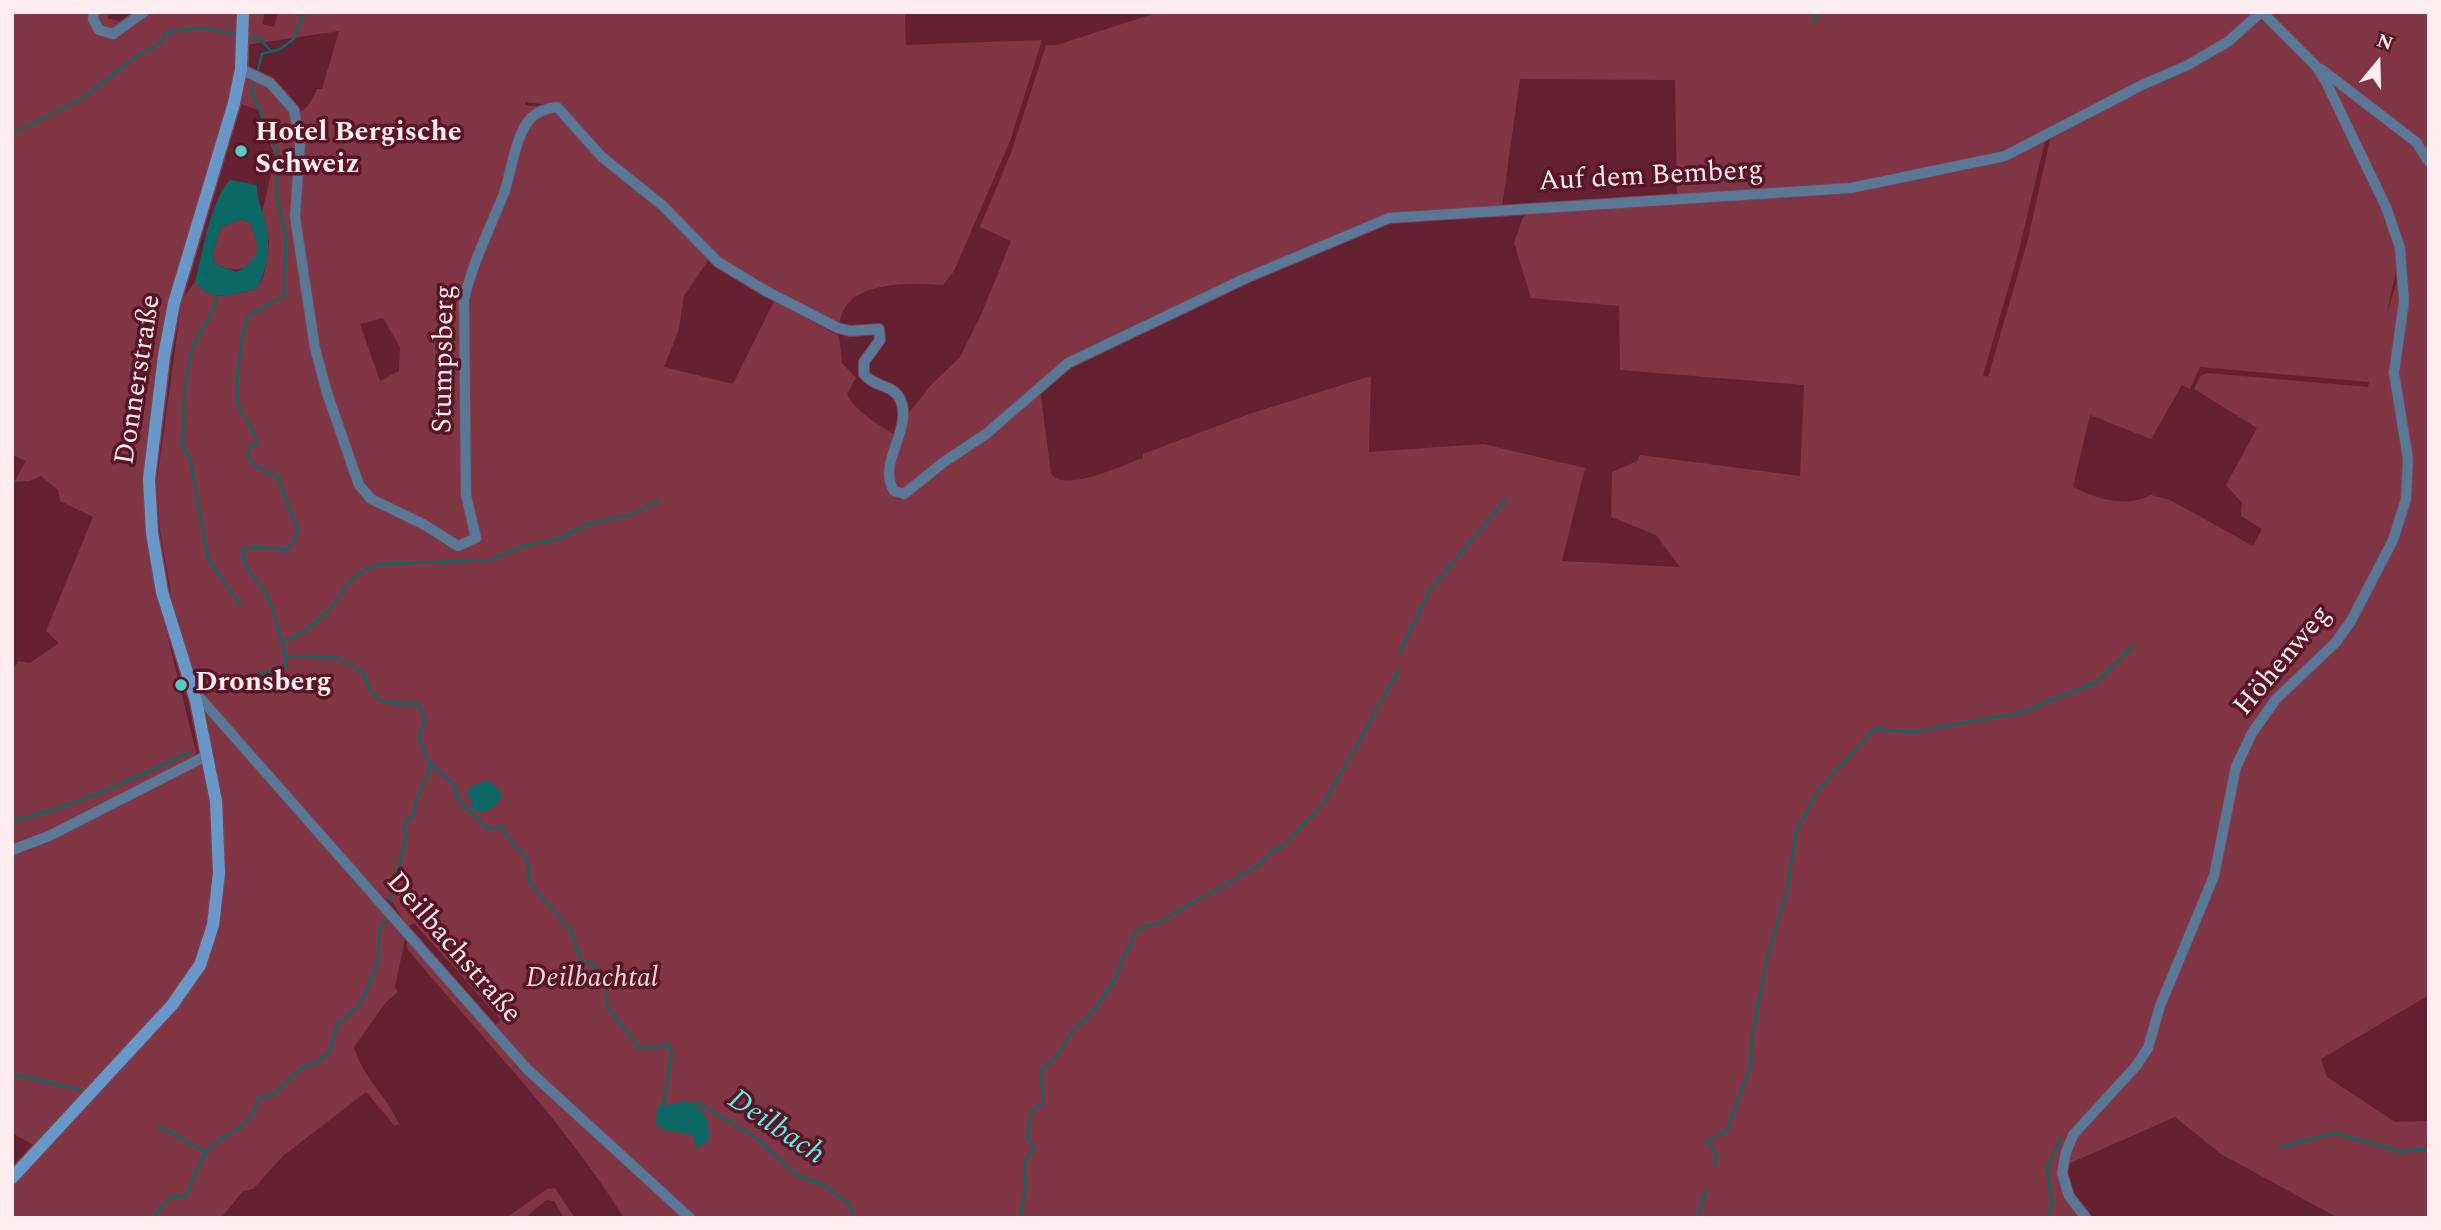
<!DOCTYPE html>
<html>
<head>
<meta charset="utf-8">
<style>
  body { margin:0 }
  #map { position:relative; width:2441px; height:1230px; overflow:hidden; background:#632030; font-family:Spectral,serif }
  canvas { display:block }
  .frame { position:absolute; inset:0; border:14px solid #ffedef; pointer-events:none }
  .north { position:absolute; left:2343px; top:28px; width:70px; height:70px; -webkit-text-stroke:5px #571526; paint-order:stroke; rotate:19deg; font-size:19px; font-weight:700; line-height:28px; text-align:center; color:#ffedef }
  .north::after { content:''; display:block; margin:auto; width:24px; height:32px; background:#ffedef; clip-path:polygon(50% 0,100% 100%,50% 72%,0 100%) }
</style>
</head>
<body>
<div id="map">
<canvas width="2441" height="1230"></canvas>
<div class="frame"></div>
<div class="north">N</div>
</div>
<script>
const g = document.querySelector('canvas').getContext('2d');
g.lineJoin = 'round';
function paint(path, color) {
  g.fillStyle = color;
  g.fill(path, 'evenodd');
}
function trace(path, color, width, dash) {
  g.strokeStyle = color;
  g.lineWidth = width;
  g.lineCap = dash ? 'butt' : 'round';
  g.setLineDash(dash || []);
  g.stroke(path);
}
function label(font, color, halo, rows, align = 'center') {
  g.font = font + ' Spectral,serif';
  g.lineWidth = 7;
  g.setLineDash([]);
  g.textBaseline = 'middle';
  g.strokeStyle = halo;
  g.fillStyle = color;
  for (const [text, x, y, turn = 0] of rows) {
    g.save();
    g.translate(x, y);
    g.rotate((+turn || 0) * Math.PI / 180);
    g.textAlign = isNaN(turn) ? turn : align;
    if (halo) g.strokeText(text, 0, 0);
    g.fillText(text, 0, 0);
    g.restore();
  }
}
const green = new Path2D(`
  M 12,12 L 111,12 L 107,18 L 122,22 L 126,30 L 150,12 L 240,12 L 238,70 L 170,303 L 148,439 L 157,594 L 197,756 L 49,832 L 12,847 L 12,670 L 19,661 L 30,663 L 59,643 L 46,631 L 93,517 L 60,501 L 58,490 L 41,476 L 29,481 L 14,482 L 26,461 L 12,455 Z
  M 247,12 L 265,12 L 262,24 L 274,27 L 278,12 L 905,12 L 906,45 L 1042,40 L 1010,141 L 954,271 L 943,285 C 906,283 840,279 839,330 L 801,313 L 719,261 L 663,204 L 603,156 L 557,106 L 525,102 L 525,105 L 555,109 L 600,160 L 660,206 L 709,259 L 684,296 L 679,329 L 664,367 L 733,384 L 774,301 L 839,336 L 842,363 L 856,378 L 847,394 C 856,412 877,424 894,434 C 889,455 872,490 900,500 L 912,494 L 945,464 L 988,436 L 1040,389 L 1051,474 C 1066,493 1122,465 1143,458 L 1143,454 L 1252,413 L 1371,376 L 1369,452 L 1483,444 L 1585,468 L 1562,561 L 1680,567 L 1656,535 L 1611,517 L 1612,472 L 1637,461 L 1640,455 L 1800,476 L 1804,385 L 1620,370 L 1619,306 L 1531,298 L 1514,243 L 1523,217 L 1537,210 L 1844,192 L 1924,178 L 1914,170 L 1854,184 L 1677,197 L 1675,80 L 1520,79 L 1502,207 L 1383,219 L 1258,270 L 1067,360 L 985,432 L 904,491 L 897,488 L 891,481 L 903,420 L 931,385 L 960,357 L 981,315 L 1011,241 L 980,227 L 1011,153 L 1046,45 L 1057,45 L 1159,12 L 2252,12 L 2224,39 L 2191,63 L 2047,133 L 2017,258 L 1983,375 L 1988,377 L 2028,239 L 2050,139 L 2117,103 L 2196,67 L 2256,20 L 2269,24 L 2322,81 L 2383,208 L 2398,262 L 2386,317 L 2405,254 L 2331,82 L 2313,56 L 2268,12 L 2429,12 L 2429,995 L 2321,1059 L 2327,1077 L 2395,1122 L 2429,1121 L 2429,1218 L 2338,1218 L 2221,1154 L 2175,1117 L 2068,1164 L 2064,1193 L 2082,1218 L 695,1218 L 577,1111 L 493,1027 L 501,1020 L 414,923 L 408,927 L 393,903 L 379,894 L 201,693 L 173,604 L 160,531 L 157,481 L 182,299 L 195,282 C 213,304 232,294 257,289 L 264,275 L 269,242 L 262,212 L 275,157 L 258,110 L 241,104 L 245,71 C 266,81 281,94 293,115 C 308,110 311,102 317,89 L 322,89 L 339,31 L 246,45 ZM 383,318 L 400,347 L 399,371 L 380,381 L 360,324 ZM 2200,367 L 2369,382 L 2368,387 L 2208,373 L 2200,376 L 2194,389 L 2257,428 L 2226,485 L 2242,503 L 2241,516 L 2262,529 L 2253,546 L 2170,500 L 2151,495 C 2126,508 2097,499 2073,487 L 2090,415 L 2151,439 L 2182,385 L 2190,389 Z
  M 242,219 L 251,224 L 258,250 C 249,273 236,272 215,264 L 213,253 L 221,227 Z
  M 204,712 L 208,712 L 359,883 L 405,939 L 395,987 L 398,992 L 386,1002 L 354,1047 C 363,1078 387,1096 399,1124 L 395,1126 L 366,1092 L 283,1156 L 253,1189 L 243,1191 L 221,1218 L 12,1218 L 12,1184 L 194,982 L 221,898 Z
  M 203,763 C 216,826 222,901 197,962 C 185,988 160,1011 140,1032 C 106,1070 71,1108 36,1146 L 12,1133 L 12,854 Z
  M 408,942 L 549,1097 L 684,1218 L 624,1218 C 563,1120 482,1038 408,950 L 406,945 Z
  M 555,1188 L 575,1218 L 564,1218 L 554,1201 L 546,1200 L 525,1218 L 506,1218 L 547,1189 Z`);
const water = new Path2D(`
  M 230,180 L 257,185 C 256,200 263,209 266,223 C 271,244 267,270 257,289 C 232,294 213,304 195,282 C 202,255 211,198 230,180 ZM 242,219 L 251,224 L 258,250 L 249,264 L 237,272 L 215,264 L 213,253 L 221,227 Z
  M 488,780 L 503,794 C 496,807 486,817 472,809 L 472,799 L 467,796 L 470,787 Z
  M 686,1101 C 707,1111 709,1119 709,1140 L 696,1149 L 693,1135 L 665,1130 L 656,1124 L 657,1107 Z`);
const stream = new Path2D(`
  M 1813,23 L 1817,12
  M 251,37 L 261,40 L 270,50
  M 257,73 L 262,54 L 280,49 L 294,39 L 304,12
  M 255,80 L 252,92 L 277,152 L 277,198 L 286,236 L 284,296 L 248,316 C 242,334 232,393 240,409 C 247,423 253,426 257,443 L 249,448 C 246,466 263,470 277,476 L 298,530 L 292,545 L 286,550 L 259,547 L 243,549 C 242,567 252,574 262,587 C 273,601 280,638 286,656 L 337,658 L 363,672 C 375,709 383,702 419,704 L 425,719 L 419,737 L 430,764 L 453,783 L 459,801 L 488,829 L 502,826 L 507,837 L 527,858 L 530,883 L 570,929 L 582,962 L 595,965 L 606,986 L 607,1007 L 641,1049 L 668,1045 L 672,1051 L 663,1107
  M 12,134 L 83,98 L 138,55 L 162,42 L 167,32 L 204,28 L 233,34
  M 217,297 C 213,318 198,331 192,351 C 187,367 185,384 184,401 C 183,416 186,429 181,444 L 190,458 L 208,559 L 240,604
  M 282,642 L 307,630 L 330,609 L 349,582 L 366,569 L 384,564 L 491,560 L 524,546 L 555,540 L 589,524 L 633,514 L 660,500
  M 1400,652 L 1430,590 L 1507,498
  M 207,688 L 285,667 L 286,657
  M 12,821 C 76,806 132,780 190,752
  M 391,900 L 406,837 L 404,823 L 414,815 C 413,795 429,783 430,764
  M 12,1074 L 80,1090 L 83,1094
  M 690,1105 L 699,1103 L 755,1137 L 797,1175 L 827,1187 L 850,1205 L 855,1218
  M 159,1126 L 205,1152
  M 2280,1147 L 2334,1133 L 2402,1152 L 2421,1149 L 2429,1151
  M 1714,1167 L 1717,1155 L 1707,1141 L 1727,1131 L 1751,1064 L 1752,1037 L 1767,958 L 1787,891 L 1796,832 L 1818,790 L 1875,729 L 1913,732 L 2020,713 L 2097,682 L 2132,647
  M 153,1218 L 170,1198 L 186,1196 C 192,1183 197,1166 205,1154 C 222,1130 249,1134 258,1099 L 274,1094 L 303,1067 L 315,1064 L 330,1051 L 337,1025 L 358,1007 L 367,990 L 378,960 L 379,930 L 386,921
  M 888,1218 L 906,1218
  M 1020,1218 L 1026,1187 L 1024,1163 L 1034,1148 L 1027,1135 L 1032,1110 L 1043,1103 L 1041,1069 C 1056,1061 1063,1047 1071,1033 C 1074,1027 1082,1023 1087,1018 C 1097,1007 1106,994 1113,982 C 1122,968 1121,955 1133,943 L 1133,935 L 1145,926 L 1156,924 L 1258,866 L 1272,851 L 1283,846 L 1324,803 L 1399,670
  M 1697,1218 L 1706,1191
  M 2048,1218 L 2052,1203 L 2047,1168 L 2061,1138`);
const minor = new Path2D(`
  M 94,12 L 93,19 L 99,30 L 113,34 L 144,12
  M 241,69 L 270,83 L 294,110 L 300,144 L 295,217 L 315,348 L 327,393 L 359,485 L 371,499 L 423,524 L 458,546 L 476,538 L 466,495 L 464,299 C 473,262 490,228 504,193 C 512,171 515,133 532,117 C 539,111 548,108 557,107 L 602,157 L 662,205 L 718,262 L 766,291 L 838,328 L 850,331 L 879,329 L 880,340 L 864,362 L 864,374 C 873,387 893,384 900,399 C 914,430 876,462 894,491 L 904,494 L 944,462 L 986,434 L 1068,363 L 1246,278 L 1389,218 L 1851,188 L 2005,156 L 2142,85 L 2188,65 L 2229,41 L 2261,12
  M 2321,69 L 2416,142 L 2429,162
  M 196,701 L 200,698 L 527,1069 L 690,1218
  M 12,850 L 49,836 L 206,756
  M 2086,1218 L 2069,1196 L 2062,1173 L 2066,1152 L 2073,1135 L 2136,1066 L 2148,1048 L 2160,1006 L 2214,876 L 2236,767 L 2252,733 L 2276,699 L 2336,642 L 2351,621 L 2393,540 L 2406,499 L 2408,459 L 2394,373 L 2404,301 L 2400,248 L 2386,207 L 2325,80 L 2315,65 L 2262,12`);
const secondary = new Path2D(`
  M 12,1178 L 172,1005 L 200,965 L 213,925 L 219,873 L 216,801 L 196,701 L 162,592 L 152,533 L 149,479 L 164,356 L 174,303 L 234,103 L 241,69 L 243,12`);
const markers = [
  [241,151,7,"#55cdc6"],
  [181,685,7,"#55cdc6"]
];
const poiNames = [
  ["Hotel Bergische",255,135],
  ["Schweiz",255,167],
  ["Dronsberg",195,685]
];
const streetNames = [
  ["Auf dem Bemberg",1651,178,-3],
  ["Stumpsberg",446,359,-89],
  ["Donnerstraße",140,380,-81],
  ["Höhenweg",2284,662,-50],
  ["Deilbachstraße",452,949,49]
];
const parkNames = [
  ["Deilbachtal",592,981]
];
const waterNames = [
  ["Deilbach",775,1129,34]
];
paint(green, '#803545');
paint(water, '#0b6763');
trace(stream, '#0b6763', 2.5);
trace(minor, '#7c414f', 12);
trace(secondary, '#7c414f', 15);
trace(minor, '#5a7795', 10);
trace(secondary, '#6998c8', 12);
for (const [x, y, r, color] of markers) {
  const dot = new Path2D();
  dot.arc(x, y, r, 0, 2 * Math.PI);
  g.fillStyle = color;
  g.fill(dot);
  trace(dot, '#571526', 2.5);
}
label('bold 28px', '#ffedef', '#571526', poiNames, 'left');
label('28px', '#ffedef', '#571526', streetNames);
label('italic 28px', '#f6d9dc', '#571526', parkNames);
label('italic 30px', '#58f0e7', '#571526', waterNames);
</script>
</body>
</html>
